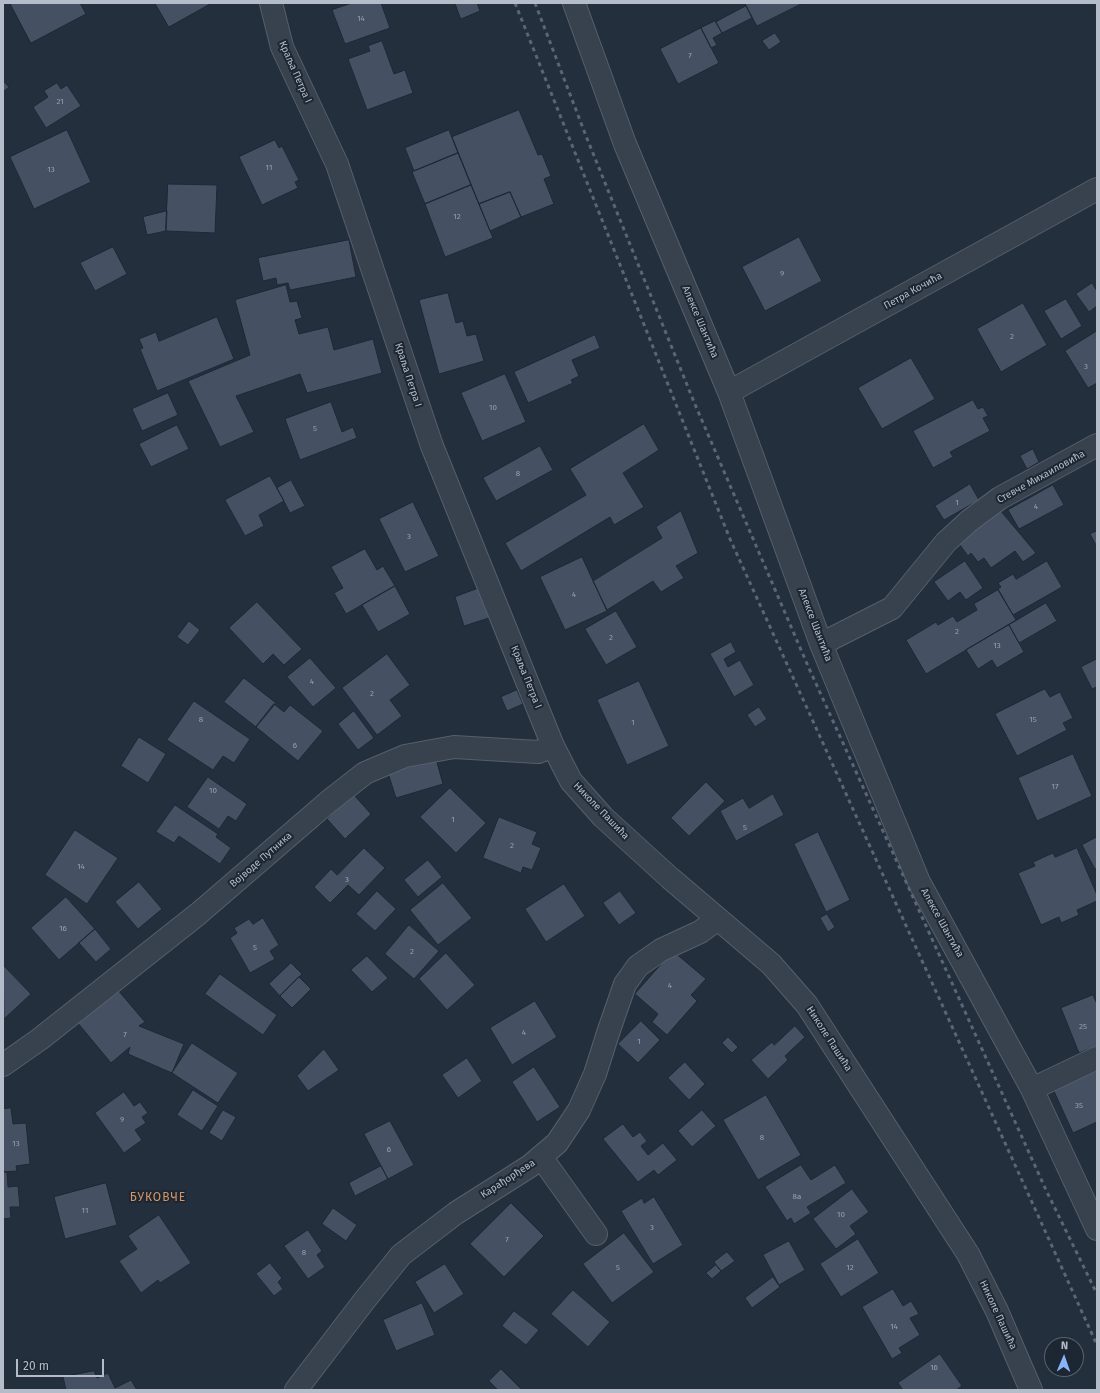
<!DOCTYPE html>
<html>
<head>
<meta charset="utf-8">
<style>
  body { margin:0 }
  #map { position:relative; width:1100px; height:1393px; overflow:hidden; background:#242f3e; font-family:"Fira Sans",sans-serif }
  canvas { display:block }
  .frame { position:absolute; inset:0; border:4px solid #b4bcc9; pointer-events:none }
  .north { position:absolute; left:1044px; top:1337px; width:40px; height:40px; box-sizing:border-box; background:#1d2633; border:1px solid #59626f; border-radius:50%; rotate:2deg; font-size:11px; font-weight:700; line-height:16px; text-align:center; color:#b4bcc9 }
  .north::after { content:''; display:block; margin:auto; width:14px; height:18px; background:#8ab4f8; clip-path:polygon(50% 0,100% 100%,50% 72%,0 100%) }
  .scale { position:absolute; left:16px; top:1359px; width:88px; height:18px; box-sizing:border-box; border:2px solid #b4bcc9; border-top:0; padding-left:5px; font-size:12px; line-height:14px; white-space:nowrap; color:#b4bcc9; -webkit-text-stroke:3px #1d2633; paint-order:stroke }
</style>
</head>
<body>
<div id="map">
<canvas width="1100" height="1393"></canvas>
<div class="frame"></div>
<div class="north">N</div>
<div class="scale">20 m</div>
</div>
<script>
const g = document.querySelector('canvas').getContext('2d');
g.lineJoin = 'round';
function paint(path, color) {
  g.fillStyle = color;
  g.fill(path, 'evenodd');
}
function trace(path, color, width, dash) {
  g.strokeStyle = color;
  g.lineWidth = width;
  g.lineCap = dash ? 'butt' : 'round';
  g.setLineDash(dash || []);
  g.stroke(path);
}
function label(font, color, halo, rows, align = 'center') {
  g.font = font + ' "Fira Sans",sans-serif';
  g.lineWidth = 4;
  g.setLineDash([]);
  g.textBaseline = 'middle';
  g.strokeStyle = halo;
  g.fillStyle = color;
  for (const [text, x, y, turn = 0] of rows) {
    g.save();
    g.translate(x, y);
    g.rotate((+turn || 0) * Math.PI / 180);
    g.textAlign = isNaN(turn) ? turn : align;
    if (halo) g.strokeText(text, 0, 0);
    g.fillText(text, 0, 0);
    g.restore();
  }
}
const building = new Path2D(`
  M 10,3 L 80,3 L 86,14 L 31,43 Z
  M 155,3 L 209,3 L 210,4 L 169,27 Z
  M 352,3 L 381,3 L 390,28 L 345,44 L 332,10 Z
  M 455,3 L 477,3 L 480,11 L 461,19 Z
  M 745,3 L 803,3 L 757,26 Z
  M 746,6 L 752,18 L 722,33 L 716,22 Z
  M 715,21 L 722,33 L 713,38 L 717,45 L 711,48 L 701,28 Z
  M 701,28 L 719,63 L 678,84 L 660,49 Z
  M 775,33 L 781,42 L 769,50 L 762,41 Z
  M 382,41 L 394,74 L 405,70 L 413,93 L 367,110 L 348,59 L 370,51 L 368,46 Z
  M 3,81 L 9,87 L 3,92 Z
  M 57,83 L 61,89 L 67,85 L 81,106 L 46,128 L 33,107 L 48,97 L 44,91 Z
  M 519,110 L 538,155 L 542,154 L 551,176 L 544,179 L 554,204 L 521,217 L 510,192 L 479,204 L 452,137 Z
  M 67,130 L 91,182 L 34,209 L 10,157 Z
  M 449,130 L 458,153 L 414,171 L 405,148 Z
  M 275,140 L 279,148 L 282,146 L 299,180 L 295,182 L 298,188 L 262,205 L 239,157 Z
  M 458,153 L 471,185 L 425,204 L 412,172 Z
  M 168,184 L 217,185 L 215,233 L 166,231 Z
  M 471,185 L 493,238 L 445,257 L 425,204 Z
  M 510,192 L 521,217 L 490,231 L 479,204 Z
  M 167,211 L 166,231 L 147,235 L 143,217 Z
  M 799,237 L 822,281 L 765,311 L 742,267 Z
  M 349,240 L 356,277 L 290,290 L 288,283 L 277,285 L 276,278 L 263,281 L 258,258 Z
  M 113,247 L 127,274 L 95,291 L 80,263 Z
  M 1092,283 L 1097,291 L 1097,306 L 1089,312 L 1076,294 Z
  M 286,285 L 290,302 L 297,301 L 302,318 L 295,320 L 299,334 L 328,327 L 334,350 L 373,339 L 382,373 L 307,393 L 300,374 L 236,396 L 254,432 L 220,447 L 188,381 L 250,355 L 235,300 Z
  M 448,293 L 456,323 L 463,321 L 467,336 L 476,334 L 484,361 L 439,374 L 419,300 Z
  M 1066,299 L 1082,326 L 1061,339 L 1044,311 Z
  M 1023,303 L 1047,345 L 1001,372 L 977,329 Z
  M 217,317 L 234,359 L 157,391 L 140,349 L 143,348 L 139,339 L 156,332 L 159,341 Z
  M 1097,331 L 1097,383 L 1088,388 L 1065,351 Z
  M 595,335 L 600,348 L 572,360 L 579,376 L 571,380 L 573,383 L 528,403 L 514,372 Z
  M 911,358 L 935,399 L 882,429 L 858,388 Z
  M 505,374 L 526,422 L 482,441 L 461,393 Z
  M 168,393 L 178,415 L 142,431 L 132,409 Z
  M 973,400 L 978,409 L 983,407 L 988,416 L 983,418 L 990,431 L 950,452 L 953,457 L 933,468 L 913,431 Z
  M 331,402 L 342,432 L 353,427 L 357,438 L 300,460 L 285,419 Z
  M 644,424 L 659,450 L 623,473 L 644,507 L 614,525 L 610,517 L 521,571 L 505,543 L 586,495 L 570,469 Z
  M 177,425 L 189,449 L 151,467 L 139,444 Z
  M 540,446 L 553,470 L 496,501 L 483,478 Z
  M 1033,449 L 1039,462 L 1027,469 L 1020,456 Z
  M 270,476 L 284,501 L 259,515 L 264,526 L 245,536 L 225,500 Z
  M 291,480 L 305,506 L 290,513 L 277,488 Z
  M 970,484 L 979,500 L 944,520 L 935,506 Z
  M 1053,485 L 1064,505 L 1019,529 L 1008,510 Z
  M 413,502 L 439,556 L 405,572 L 379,519 Z
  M 1000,510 L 1036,553 L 1023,562 L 1015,551 L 991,568 L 984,558 L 978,562 L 971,553 L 968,556 L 957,541 Z
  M 681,511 L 698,553 L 676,566 L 684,578 L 661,592 L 653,581 L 607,610 L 593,581 L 662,538 L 656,527 Z
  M 1097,531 L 1097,547 L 1090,534 Z
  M 365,549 L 377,570 L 383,566 L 395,586 L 346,614 L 334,593 L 343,588 L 331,567 Z
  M 582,557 L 607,611 L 565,630 L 540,577 Z
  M 965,561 L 983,588 L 966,600 L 960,592 L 948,601 L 934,582 Z
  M 1047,561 L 1062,587 L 1013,615 L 998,589 L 1001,587 L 998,583 L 1013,574 L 1016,579 Z
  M 395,586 L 410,614 L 378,632 L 362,605 Z
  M 482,587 L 492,617 L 464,626 L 455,597 Z
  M 998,590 L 1016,620 L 926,674 L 906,640 L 936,622 L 938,625 L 953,616 L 957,622 L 977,610 L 974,604 Z
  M 257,602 L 302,649 L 284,665 L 273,654 L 263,664 L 229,628 Z
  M 1046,603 L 1057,621 L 1019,643 L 1009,625 Z
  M 616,611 L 637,647 L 606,665 L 585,629 Z
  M 189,621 L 200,630 L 188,645 L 177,637 Z
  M 1009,625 L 1024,652 L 997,668 L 992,660 L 978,669 L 966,650 Z
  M 731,642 L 736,652 L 724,659 L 728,667 L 740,660 L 754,685 L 734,697 L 710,654 Z
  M 387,654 L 410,685 L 390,700 L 402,716 L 377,735 L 342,688 Z
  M 310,658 L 336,688 L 313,707 L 287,677 Z
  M 1097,659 L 1097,687 L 1092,689 L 1081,667 Z
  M 244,678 L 276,703 L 256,727 L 224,702 Z
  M 639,681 L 669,746 L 627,765 L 597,700 Z
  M 1045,689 L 1050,697 L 1060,692 L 1073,718 L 1063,723 L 1067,730 L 1017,756 L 995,714 Z
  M 517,690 L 523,704 L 507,711 L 501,697 Z
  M 194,701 L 250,739 L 234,763 L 223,756 L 213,770 L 167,740 Z
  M 274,704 L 284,712 L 290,705 L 323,731 L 298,761 L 256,727 Z
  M 759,707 L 767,719 L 755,727 L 747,715 Z
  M 354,711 L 374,738 L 358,750 L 338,724 Z
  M 139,737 L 166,754 L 148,783 L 121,766 Z
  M 1073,754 L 1092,796 L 1037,821 L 1018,778 Z
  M 436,759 L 443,784 L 396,798 L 388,773 Z
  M 208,777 L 247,804 L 236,821 L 228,816 L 219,829 L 187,807 Z
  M 706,782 L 725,801 L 689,836 L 671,818 Z
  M 450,788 L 486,823 L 456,853 L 420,817 Z
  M 353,794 L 371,814 L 345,839 L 327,819 Z
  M 773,794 L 784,815 L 736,841 L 720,811 L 743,798 L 749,808 Z
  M 175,805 L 218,834 L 216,837 L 231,848 L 220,864 L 179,836 L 174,843 L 156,832 Z
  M 499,817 L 537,832 L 532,844 L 541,848 L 532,870 L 523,867 L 521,873 L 483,858 Z
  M 75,830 L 118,858 L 87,904 L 45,875 Z
  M 818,832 L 850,900 L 826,912 L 794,844 Z
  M 1097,837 L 1097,868 L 1095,869 L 1082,845 Z
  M 364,848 L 385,868 L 359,895 L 348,885 L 330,903 L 314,887 L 331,869 L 337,875 Z
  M 1077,848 L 1097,895 L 1097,901 L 1077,910 L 1079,915 L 1061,923 L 1059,917 L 1041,925 L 1018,873 L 1035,866 L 1033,862 L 1053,853 L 1055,857 Z
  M 428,860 L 442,877 L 418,897 L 404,880 Z
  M 139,882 L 162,909 L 138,929 L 115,902 Z
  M 443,883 L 472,918 L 438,945 L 410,910 Z
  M 564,884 L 585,916 L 546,942 L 525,909 Z
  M 377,891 L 396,909 L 375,931 L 356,914 Z
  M 620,891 L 636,913 L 619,925 L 603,903 Z
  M 66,897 L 95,929 L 59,960 L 31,928 Z
  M 827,914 L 835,927 L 828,932 L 820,918 Z
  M 263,918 L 279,945 L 270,951 L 275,959 L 250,973 L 230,938 L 237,933 L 234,928 L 249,919 L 253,924 Z
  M 409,925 L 439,951 L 414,979 L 385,954 Z
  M 95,929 L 111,949 L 96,962 L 79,943 Z
  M 673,951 L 706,979 L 691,995 L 697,1001 L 667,1035 L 652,1022 L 658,1014 L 635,994 Z
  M 446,953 L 475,985 L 447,1010 L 419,979 Z
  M 367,956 L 388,978 L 372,992 L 351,970 Z
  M 291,963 L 302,974 L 280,996 L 269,984 Z
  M 4,966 L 31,994 L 4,1019 L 3,968 Z
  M 220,974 L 277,1015 L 263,1035 L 205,994 Z
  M 299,977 L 311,989 L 292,1008 L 280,996 Z
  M 117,989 L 145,1022 L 139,1026 L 184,1044 L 172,1073 L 128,1054 L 130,1047 L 111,1063 L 77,1022 Z
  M 1093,995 L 1097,1004 L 1097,1046 L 1079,1053 L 1061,1008 Z
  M 535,1001 L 557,1037 L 512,1065 L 490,1028 Z
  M 641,1021 L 660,1040 L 638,1063 L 618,1044 Z
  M 795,1026 L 805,1037 L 785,1056 L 788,1060 L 768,1079 L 751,1060 L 772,1042 L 774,1045 Z
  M 728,1037 L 738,1047 L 732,1053 L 722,1043 Z
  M 192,1043 L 238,1073 L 218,1103 L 172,1073 Z
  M 324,1049 L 339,1070 L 308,1091 L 297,1076 Z
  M 467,1058 L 482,1081 L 458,1098 L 442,1075 Z
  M 685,1062 L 705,1084 L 689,1100 L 668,1078 Z
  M 534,1067 L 560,1107 L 537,1122 L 512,1082 Z
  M 1097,1070 L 1097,1122 L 1073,1133 L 1053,1089 Z
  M 193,1090 L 218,1106 L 202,1131 L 177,1115 Z
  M 124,1092 L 134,1106 L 140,1102 L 148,1113 L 142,1117 L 146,1123 L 135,1130 L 142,1140 L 124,1153 L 95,1113 Z
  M 766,1095 L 801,1155 L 758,1180 L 723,1120 Z
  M 11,1108 L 13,1124 L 26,1123 L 30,1164 L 16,1166 L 17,1171 L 3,1172 L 3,1109 Z
  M 223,1110 L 236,1117 L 222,1141 L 209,1133 Z
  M 702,1110 L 716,1126 L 692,1147 L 678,1131 Z
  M 390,1121 L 414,1165 L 388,1179 L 364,1134 Z
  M 623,1124 L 633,1137 L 640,1132 L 647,1141 L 641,1146 L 648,1155 L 663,1143 L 677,1160 L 658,1175 L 654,1170 L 638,1182 L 603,1139 Z
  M 801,1165 L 811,1180 L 835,1165 L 846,1183 L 807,1207 L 811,1213 L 794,1224 L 791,1218 L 787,1221 L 765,1187 Z
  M 381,1166 L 388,1179 L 355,1196 L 349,1183 Z
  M 3,1172 L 7,1172 L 8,1187 L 18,1186 L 20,1207 L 10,1207 L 11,1218 L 3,1219 Z
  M 106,1183 L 117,1225 L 65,1239 L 54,1197 Z
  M 852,1189 L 869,1212 L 850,1226 L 856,1234 L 836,1249 L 813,1219 Z
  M 654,1197 L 683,1245 L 653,1264 L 621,1211 L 642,1198 L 644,1203 Z
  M 511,1203 L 544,1236 L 504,1277 L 470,1244 Z
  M 333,1208 L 357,1225 L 346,1241 L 322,1224 Z
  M 159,1215 L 191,1263 L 160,1283 L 158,1280 L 141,1293 L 119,1261 L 137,1249 L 128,1236 Z
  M 308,1230 L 322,1251 L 317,1255 L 325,1267 L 308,1279 L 284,1246 Z
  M 624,1233 L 654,1272 L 612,1303 L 583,1264 Z
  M 858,1239 L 879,1273 L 841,1297 L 820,1264 Z
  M 789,1241 L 805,1270 L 779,1285 L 763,1255 Z
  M 727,1252 L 735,1261 L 721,1271 L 714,1262 Z
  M 270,1263 L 282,1278 L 278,1282 L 283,1289 L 274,1296 L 256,1274 Z
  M 445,1264 L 464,1294 L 434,1313 L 415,1282 Z
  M 716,1265 L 721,1271 L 712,1279 L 706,1273 Z
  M 773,1277 L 780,1287 L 752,1308 L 745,1298 Z
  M 893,1289 L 903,1306 L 911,1301 L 919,1314 L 910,1318 L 920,1335 L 899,1348 L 902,1353 L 892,1359 L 862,1307 Z
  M 573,1290 L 610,1322 L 588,1347 L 551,1314 Z
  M 422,1303 L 435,1335 L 396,1351 L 383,1320 Z
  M 514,1311 L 539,1330 L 526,1345 L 502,1326 Z
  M 940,1354 L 962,1386 L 956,1390 L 903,1390 L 898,1383 Z
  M 501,1369 L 522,1390 L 498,1390 L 489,1381 Z
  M 94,1371 L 97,1378 L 108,1373 L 115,1388 L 131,1380 L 137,1390 L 66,1390 L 63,1377 Z`);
const minor = new Path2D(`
  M 271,3 L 282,47 L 337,164 L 432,446 L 553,746 L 571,781 L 603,817 L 670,878 L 771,964 L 807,1005 L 968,1254 L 997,1311 L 1031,1390
  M 574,3 L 625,144 L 729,392 L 821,644 L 919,882 L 1032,1089 L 1097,1229
  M 729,392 L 1097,189
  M 821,644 L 892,608 L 946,542 L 969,521 L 1000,498 L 1097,445
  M 3,1065 L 40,1039 L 198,914 L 328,802 L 365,773 L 405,756 L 454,747 L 538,752 L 553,746
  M 1032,1089 L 1097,1058
  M 541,1157 L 596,1234
  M 296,1390 L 364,1301 L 401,1255 L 456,1213 L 530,1166 L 557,1143 L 579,1110 L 595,1074 L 609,1030 L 625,984 L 638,966 L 661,950 L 700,932 L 718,919`);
const rail = new Path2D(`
  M 515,3 L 730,539 L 1097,1345
  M 535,3 L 586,136 L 694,402 L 808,666 L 1046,1190 L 1097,1294`);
const numberNames = [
  ["14",361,19],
  ["7",690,56],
  ["21",60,102],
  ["11",269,168],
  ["13",51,170],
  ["12",457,217],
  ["9",782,274],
  ["2",1012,337],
  ["3",1086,367],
  ["10",493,408],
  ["5",315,429],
  ["8",518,474],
  ["1",957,503],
  ["4",1036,507],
  ["3",409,537],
  ["4",574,595],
  ["2",957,632],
  ["2",611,638],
  ["13",997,646],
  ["4",312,682],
  ["2",372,694],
  ["8",201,720],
  ["15",1033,720],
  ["1",633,723],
  ["6",295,746],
  ["17",1055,787],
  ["10",213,791],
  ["1",453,820],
  ["5",745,828],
  ["2",512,846],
  ["14",81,867],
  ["3",347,880],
  ["16",63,929],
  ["5",255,948],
  ["2",412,952],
  ["4",670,986],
  ["25",1083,1027],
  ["4",524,1033],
  ["7",125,1035],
  ["1",639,1042],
  ["35",1079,1106],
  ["9",122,1120],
  ["8",762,1138],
  ["13",16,1144],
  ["6",389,1150],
  ["8a",797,1197],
  ["11",85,1211],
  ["10",841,1215],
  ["3",652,1228],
  ["7",507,1240],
  ["8",304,1253],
  ["5",618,1268],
  ["12",850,1268],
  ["14",894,1327],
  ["16",934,1368]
];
const streetNames = [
  ["Краља Петра I",295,72,66],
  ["Петра Кочића",913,291,-29],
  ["Алексе Шантића",700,322,67],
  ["Краља Петра I",408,375,72],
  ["Стевче Михаиловића",1041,477,-29],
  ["Алексе Шантића",815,625,69],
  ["Краља Петра I",526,677,68],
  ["Николе Пашића",601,811,46],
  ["Војводе Путника",261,860,-41],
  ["Алексе Шантића",942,923,61],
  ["Николе Пашића",829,1039,57],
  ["Карађорђева",508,1179,-33],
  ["Николе Пашића",998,1315,65]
];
const quarterNames = [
  ["БУКОВЧЕ",158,1198]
];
paint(building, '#455162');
trace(building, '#1f2835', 1);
trace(minor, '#565f6c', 24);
trace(minor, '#38414e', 22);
trace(rail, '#5a6575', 3, [4, 4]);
label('8px', '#98a1af', null, numberNames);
label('10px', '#b4bcc9', '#1d2633', streetNames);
g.letterSpacing = '1px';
label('12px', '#d59563', '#1d2633', quarterNames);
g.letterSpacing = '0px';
</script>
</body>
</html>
